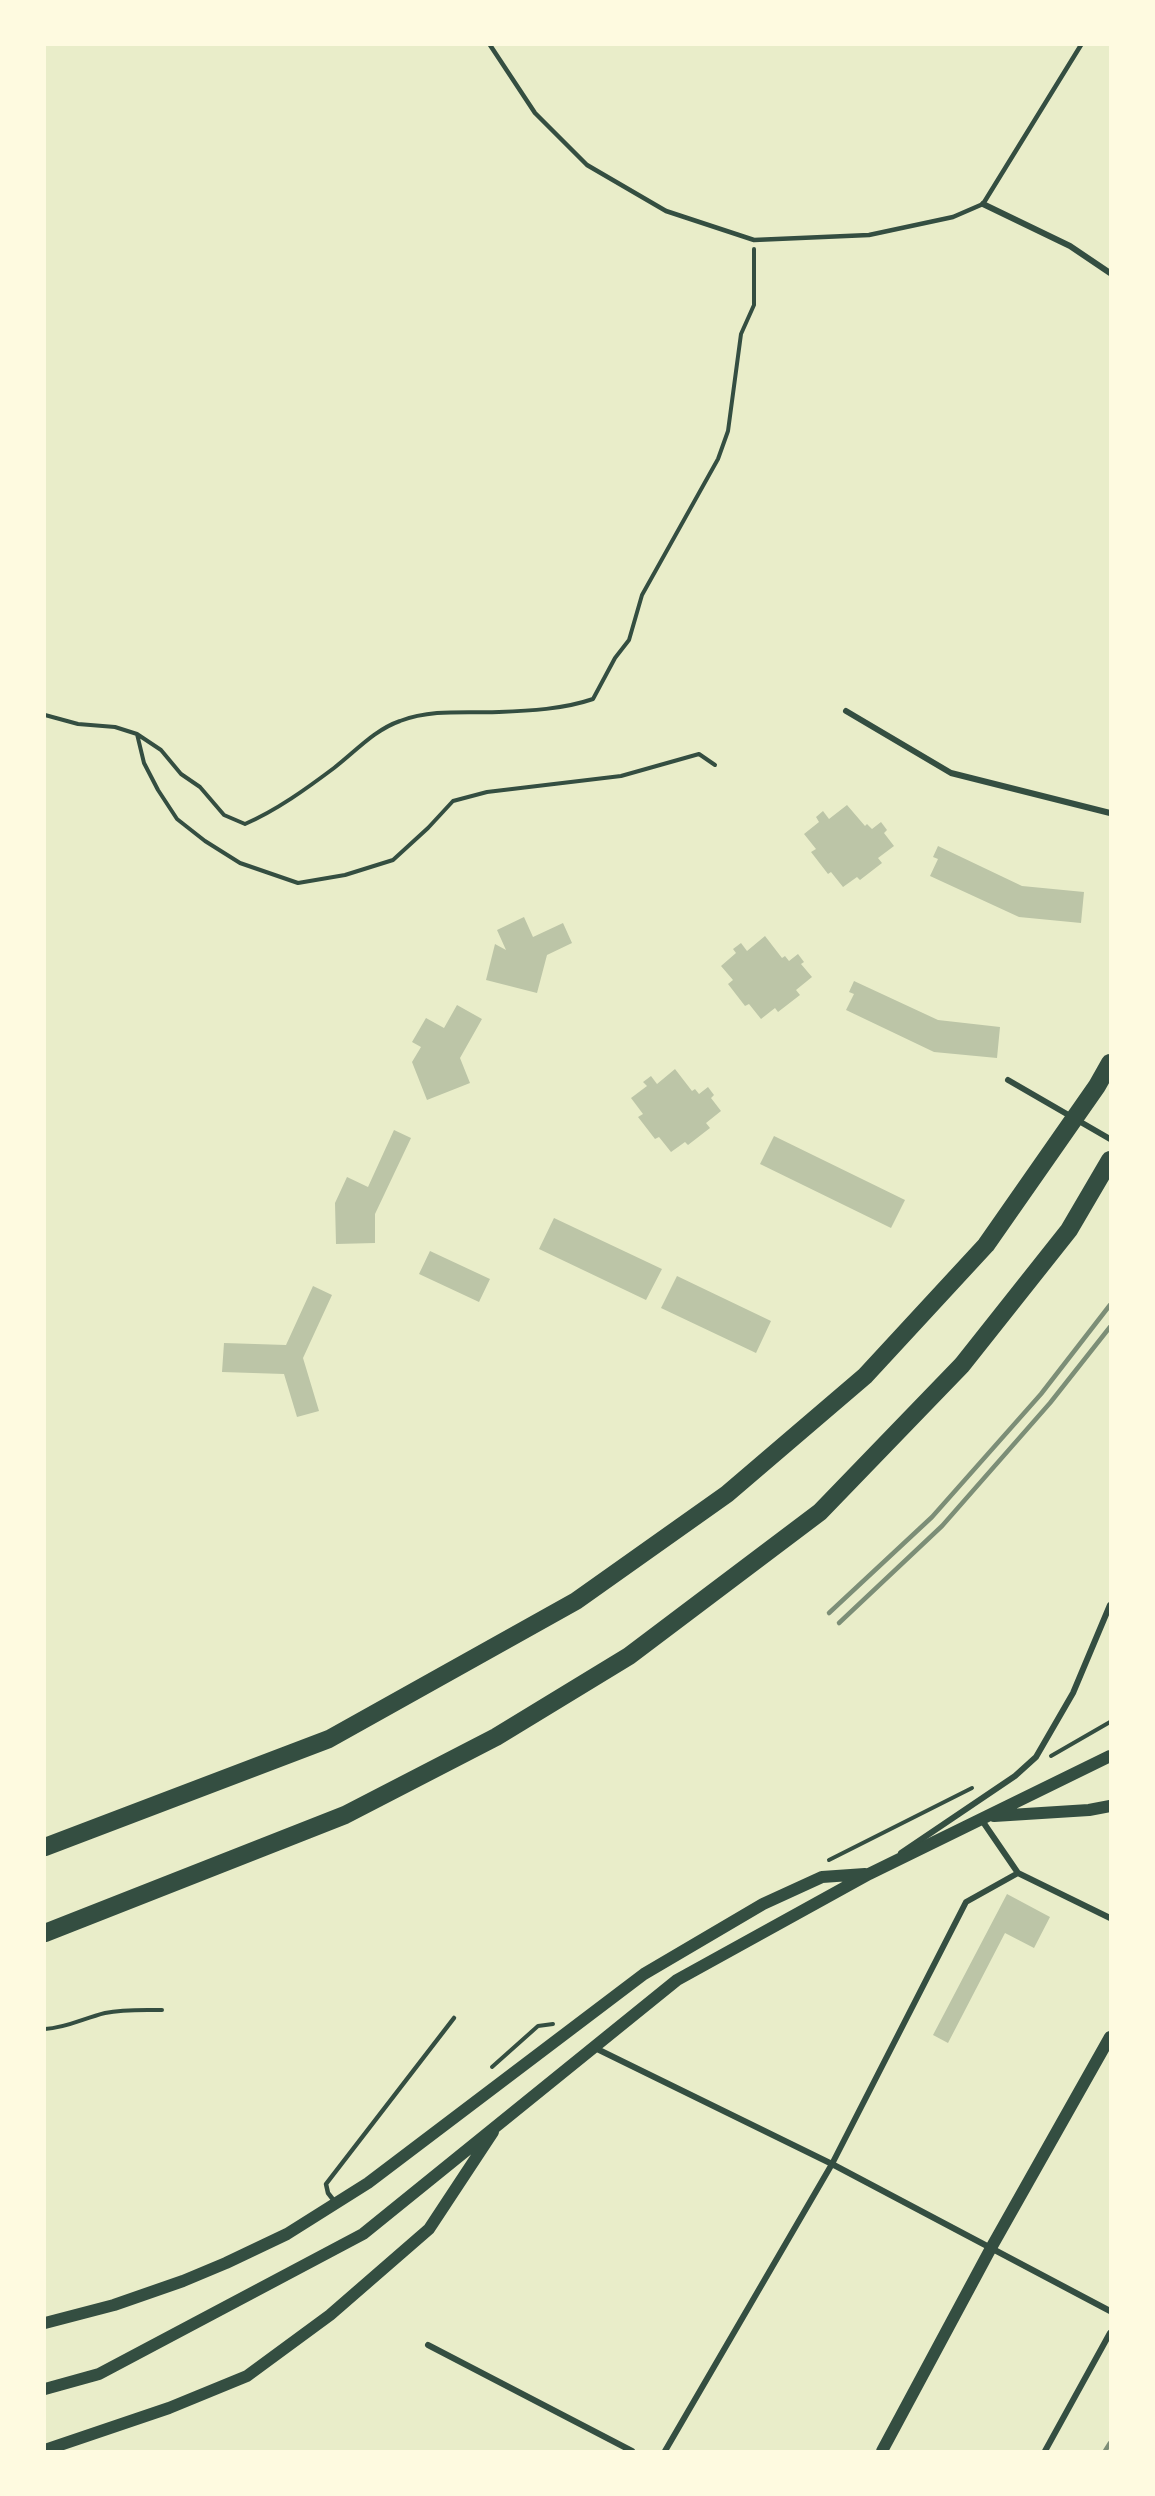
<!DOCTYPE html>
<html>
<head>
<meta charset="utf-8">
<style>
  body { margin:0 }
  #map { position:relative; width:1155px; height:2496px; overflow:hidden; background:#e9edc9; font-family:"Noto Sans",sans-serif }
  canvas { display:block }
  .frame { position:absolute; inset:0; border:46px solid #fefae0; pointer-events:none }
</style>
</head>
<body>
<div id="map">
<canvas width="1155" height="2496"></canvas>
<div class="frame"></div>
</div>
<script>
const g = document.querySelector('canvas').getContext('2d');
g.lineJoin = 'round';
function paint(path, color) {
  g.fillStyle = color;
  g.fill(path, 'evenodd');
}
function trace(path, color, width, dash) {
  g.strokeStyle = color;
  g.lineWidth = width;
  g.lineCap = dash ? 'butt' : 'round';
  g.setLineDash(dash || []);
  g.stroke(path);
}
const building = new Path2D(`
  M 847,805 L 865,826 L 867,824 L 872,829 L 881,822 L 887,830 L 884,833 L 894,846 L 878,858 L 882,863 L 860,880 L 857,877 L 843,887 L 831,872 L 828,874 L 811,852 L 816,849 L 804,834 L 819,822 L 816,817 L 823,811 L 829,819 Z
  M 938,846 L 1022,886 L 1084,892 L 1081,923 L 1019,917 L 930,876 L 938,859 L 933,857 Z
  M 524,917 L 533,937 L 563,923 L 572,943 L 547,955 L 537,993 L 486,980 L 495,944 L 506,950 L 497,930 Z
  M 765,936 L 782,958 L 785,956 L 789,961 L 798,954 L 804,962 L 801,964 L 812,977 L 796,990 L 800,995 L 778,1012 L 775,1008 L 761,1019 L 749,1004 L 745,1006 L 728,984 L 733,980 L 721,966 L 736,953 L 733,949 L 741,943 L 747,951 Z
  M 854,981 L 938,1020 L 1000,1027 L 997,1058 L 934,1052 L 846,1010 L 854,994 L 849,992 Z
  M 457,1005 L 482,1019 L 460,1058 L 470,1083 L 427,1100 L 412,1062 L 421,1047 L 412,1042 L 426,1018 L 444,1028 Z
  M 675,1069 L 692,1091 L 695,1089 L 699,1094 L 708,1087 L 714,1095 L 711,1098 L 721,1111 L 706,1123 L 710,1128 L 688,1145 L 685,1142 L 671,1152 L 659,1137 L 655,1139 L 638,1117 L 643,1114 L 631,1098 L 647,1086 L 643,1082 L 651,1076 L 657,1084 Z
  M 394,1130 L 411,1138 L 375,1214 L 375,1243 L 336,1244 L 335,1203 L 347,1177 L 368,1187 Z
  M 774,1136 L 905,1200 L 891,1228 L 760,1164 Z
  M 554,1218 L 662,1269 L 646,1300 L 539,1249 Z
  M 430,1251 L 490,1279 L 479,1302 L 419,1274 Z
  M 677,1276 L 771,1321 L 756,1353 L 661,1308 Z
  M 313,1286 L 332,1295 L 303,1358 L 319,1411 L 297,1417 L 284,1374 L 222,1372 L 224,1343 L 286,1345 Z
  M 1007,1894 L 1050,1917 L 1034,1948 L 1005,1933 L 948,2043 L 933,2035 Z`);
const path = new Path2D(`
  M 45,715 L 78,724 L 115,727 L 137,734 L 144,763 L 158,790 L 177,819 L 205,841 L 240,863 L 298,883 L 345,875 L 393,860 L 428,828 L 453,801 L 487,792 L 621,776 L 699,754 L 715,765
  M 137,734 L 161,750 L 181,774 L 200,787 L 224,815 L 245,824 C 277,810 306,789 334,768 C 355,752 374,730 400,721 C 432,709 465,713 499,712 C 529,711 564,709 593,699 L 615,658 L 629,640 L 642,595 L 718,459 L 728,431 L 741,334 L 754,305 L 754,249
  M 1051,1756 L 1110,1722
  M 829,1860 L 972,1788
  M 45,2029 C 67,2028 84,2018 105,2013 C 124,2009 143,2010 162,2010
  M 492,2067 L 538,2026 L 553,2024`);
const service = new Path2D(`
  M 490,45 L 535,113 L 587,165 L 666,211 L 754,240 L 869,235 L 953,217 L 983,204 L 1081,45
  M 335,2202 L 328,2193 L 326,2184 L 454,2018`);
const minor = new Path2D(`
  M 983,204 L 1070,246 L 1110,273
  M 846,711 L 951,773 L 1110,813
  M 1008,1080 L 1110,1139
  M 901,1853 L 1015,1776 L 1036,1757 L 1073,1693 L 1110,1605
  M 1018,1873 L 1110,1918
  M 593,2047 L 832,2164 L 1110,2311
  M 428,2345 L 632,2451
  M 665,2451 L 832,2164 L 966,1902 L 1018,1873 L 981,1819
  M 1045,2451 L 1110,2333`);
const secondary = new Path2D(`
  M 994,1816 L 1089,1810 L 1110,1806
  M 45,2323 L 114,2305 L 183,2281 L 226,2263 L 287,2234 L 368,2183 L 644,1974 L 763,1904 L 822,1877 L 865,1874
  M 45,2389 L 99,2374 L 363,2234 L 677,1980 L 869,1874 L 1110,1756
  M 45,2450 L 169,2408 L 247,2376 L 330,2315 L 429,2229 L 493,2132
  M 882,2451 L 991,2248 L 1110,2037`);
const motorway = new Path2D(`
  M 45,1847 L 329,1739 L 576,1601 L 727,1494 L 865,1376 L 986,1245 L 1097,1086 L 1110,1063
  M 45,1933 L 345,1815 L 496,1737 L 629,1656 L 820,1512 L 962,1365 L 1069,1230 L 1110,1160`);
const rail = new Path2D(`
  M 829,1613 L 932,1517 L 1041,1394 L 1110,1305
  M 839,1623 L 942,1526 L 1050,1403 L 1110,1327
  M 1105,2451 L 1110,2443`);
paint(building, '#bcc5a7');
trace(path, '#344e41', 4);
trace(service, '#344e41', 4.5);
trace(minor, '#344e41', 6);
trace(secondary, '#344e41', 12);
trace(motorway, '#344e41', 18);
trace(rail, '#7c8e77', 4.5);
</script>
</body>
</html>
